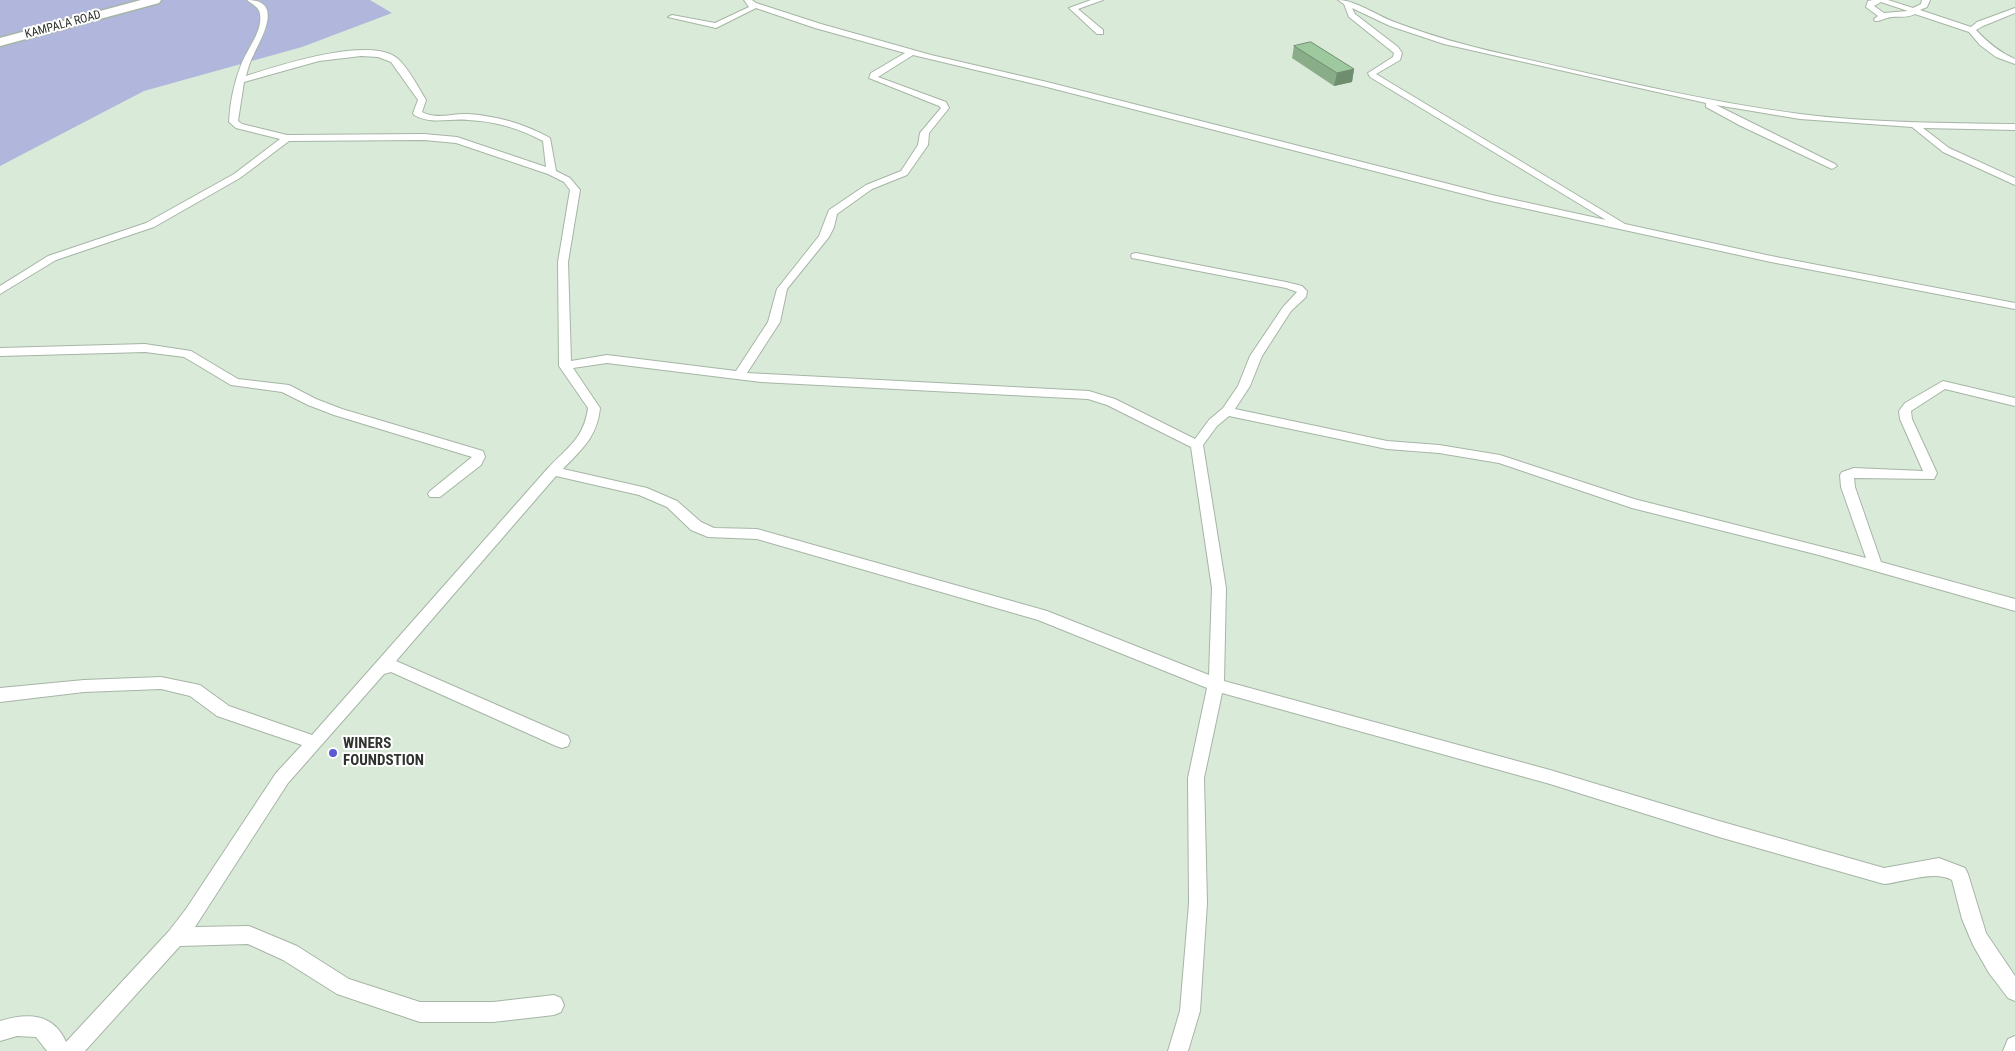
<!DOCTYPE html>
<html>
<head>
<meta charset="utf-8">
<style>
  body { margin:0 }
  canvas { display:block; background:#daead9 }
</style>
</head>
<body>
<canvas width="2015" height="1051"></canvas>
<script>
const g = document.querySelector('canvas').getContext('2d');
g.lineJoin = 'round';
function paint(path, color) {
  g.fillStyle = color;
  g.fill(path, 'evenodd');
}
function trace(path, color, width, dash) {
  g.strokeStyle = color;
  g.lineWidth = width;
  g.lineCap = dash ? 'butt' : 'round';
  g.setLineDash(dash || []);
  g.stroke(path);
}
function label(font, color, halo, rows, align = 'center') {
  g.font = font + ' "Roboto Condensed",sans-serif';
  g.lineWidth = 4;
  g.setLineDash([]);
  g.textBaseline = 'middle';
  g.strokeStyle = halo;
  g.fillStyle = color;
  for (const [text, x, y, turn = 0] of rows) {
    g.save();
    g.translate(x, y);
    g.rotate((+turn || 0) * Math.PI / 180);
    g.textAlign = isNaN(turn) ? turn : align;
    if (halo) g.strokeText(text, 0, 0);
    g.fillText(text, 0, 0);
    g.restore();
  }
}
const green = new Path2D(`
  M 0,0 L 370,0 L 392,13 L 302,47 L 144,91 L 0,166 Z`);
const minor = new Path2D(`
  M 247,0 C 284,0 262,37 254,54 C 250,61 248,68 246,76 C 277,66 371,35 398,59 C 409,69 418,87 426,100 L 422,112 C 436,120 453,113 468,114 C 497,116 525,124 550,138 L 556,171 L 570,178 L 580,190 L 568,262 L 571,361 L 607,355 L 736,371 L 768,322 L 777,289 L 819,236 L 829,210 L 866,185 L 901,171 L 918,145 L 920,133 L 941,108 L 939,106 L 869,78 L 871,73 L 905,53 L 815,28 L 756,8 L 716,28 L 668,17 L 672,15 L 715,23 L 749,7 L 744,0 L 752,0 L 756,3 L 821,24 L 931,55 L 1047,82 L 1492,195 L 1606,220 L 1370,77 L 1368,73 L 1393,57 L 1394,53 L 1349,17 L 1344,4 L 1338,0 C 1356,0 1379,17 1397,23 C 1432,36 1467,46 1503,54 C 1601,76 1700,101 1800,114 C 1871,123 1943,123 2015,124 L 2015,130 L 1923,128 L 1949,148 L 2015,178 L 2015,185 L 1943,152 L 1912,127 L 1800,119 L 1716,105 L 1835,164 L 1837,166 L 1832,169 L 1741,126 L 1706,107 L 1706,103 L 1444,44 L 1390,26 L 1352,8 L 1355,14 L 1398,47 L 1402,53 L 1400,60 L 1376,74 L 1625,224 L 1771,256 L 2015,303 L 2015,309 L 1771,262 L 1491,201 L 1043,86 L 913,55 L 878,77 L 946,102 L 949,108 L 929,133 L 928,145 L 907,175 L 872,189 L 837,214 L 834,227 L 829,237 L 787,289 L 780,322 L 747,373 L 1089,391 L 1115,399 L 1195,439 L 1209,420 L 1223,408 L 1238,386 L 1250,356 L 1283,307 L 1297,292 L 1286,288 L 1132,258 L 1131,256 L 1132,254 L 1136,253 L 1286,282 L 1302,286 L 1307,291 L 1306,297 L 1291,311 L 1262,356 L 1250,386 L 1235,409 L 1387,441 L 1439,445 L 1500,455 L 1634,499 L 1866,558 L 1841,487 L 1840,475 L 1842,472 L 1854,468 L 1923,471 L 1900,419 L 1899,411 L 1905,403 L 1943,381 L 2015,398 L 2015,406 L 1945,389 L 1911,411 L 1912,419 L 1937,473 L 1934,479 L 1854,478 L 1855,487 L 1881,562 L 2015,599 L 2015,611 L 1819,555 L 1632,508 L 1499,463 L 1439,453 L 1387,449 L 1229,416 L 1217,426 L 1203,445 L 1226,588 L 1224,681 L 1550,770 L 1719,821 L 1884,868 L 1939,858 L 1965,868 L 1968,874 L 1986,933 L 2015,976 L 2015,1001 L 2008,998 L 1989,973 L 1973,945 L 1962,919 L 1952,880 C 1934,870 1905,882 1884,884 L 1719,837 L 1550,784 L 1222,693 L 1204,778 L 1207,903 L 1200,1011 L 1188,1051 L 1168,1051 L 1180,1011 L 1189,903 L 1188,778 L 1207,688 L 1038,620 L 757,539 L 708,537 L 691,530 L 667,507 L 639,495 L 556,476 L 396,661 L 568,736 L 570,741 L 568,746 L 562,748 L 556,746 L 391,672 L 384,674 L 288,783 L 195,927 L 249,926 L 297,946 L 349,979 L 420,1002 L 493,1002 L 554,995 L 561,998 L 564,1005 L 561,1012 L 554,1015 L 493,1022 L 420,1022 L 337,994 L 283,960 L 248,944 L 180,946 L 85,1051 L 47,1051 L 36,1037 L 17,1036 L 0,1041 L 0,1021 C 26,1013 53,1012 66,1042 L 169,931 L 186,909 L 276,773 L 302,745 L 217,716 L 190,696 L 161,689 L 84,692 L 0,702 L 0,688 L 84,680 L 161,677 L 200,685 L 229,706 L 312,735 L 548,468 C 568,447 584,438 588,408 L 559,366 L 558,262 L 570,190 L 564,182 L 548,174 L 456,143 L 424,140 L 289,141 L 240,178 L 154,227 L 56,260 L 0,294 L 0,286 L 48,256 L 146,223 L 234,174 L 280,139 L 236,128 L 229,122 C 230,102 234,83 241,65 C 247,49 263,31 260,14 C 259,7 252,4 247,0 ZM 361,56 L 378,57 L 391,62 L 418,100 L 413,113 L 414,115 C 432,125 449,118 468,120 C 494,121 519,128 543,141 L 546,167 L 457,137 L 424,134 L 287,135 L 242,124 L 238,121 L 244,82 L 319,61 ZM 607,363 L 761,382 L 1088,399 L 1107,405 L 1191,447 L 1212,588 L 1209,675 L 1047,611 L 757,529 L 714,528 L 701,522 L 677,501 L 647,488 L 563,469 C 582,449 597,437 600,408 L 573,368 Z
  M 1091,0 L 1103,0 L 1078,9 L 1103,30 L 1103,34 L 1097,34 L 1069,8 Z
  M 1873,0 L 1888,0 L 1913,8 L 1921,4 L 1922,0 L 1930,0 L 1927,7 L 1920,10 L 1971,27 L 1977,22 L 2015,8 L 2015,13 L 1983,26 L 1976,30 C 1988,43 1999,52 2015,59 L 2015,64 L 1996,57 L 1980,45 L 1969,32 L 1915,14 C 1906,19 1896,15 1887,18 C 1882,19 1881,21 1875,21 L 1874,19 L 1878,16 L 1866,7 L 1868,1 ZM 1881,2 L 1908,11 L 1884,13 L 1874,6 Z
  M 145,344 L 191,351 L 238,379 L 289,385 L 316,399 L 342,409 L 483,451 L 485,457 L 481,465 L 440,497 L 430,497 L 428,494 L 430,491 L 472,457 L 334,415 L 308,405 L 282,392 L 231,385 L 184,357 L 145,352 L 0,356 L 0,348 Z
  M 2015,1036 L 2015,1051 L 2003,1051 L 2008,1039 Z`);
const primary = new Path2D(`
  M 141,0 L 161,0 L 159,3 L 0,46 L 0,38 Z`);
const wall = new Path2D(`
  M 1294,46 L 1354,69 L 1352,82 L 1334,86 L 1292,58 Z`);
const shadedWall = new Path2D(`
  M 1354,69 L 1352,82 L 1334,86 L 1337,73 Z`);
const building = new Path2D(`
  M 1311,42 L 1354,69 L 1337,73 L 1294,46 Z`);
const markers = [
  [333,753,5,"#5d5bd3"]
];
const farStreetnames = [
  ["KAMPALA ROAD",63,25,-15]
];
const poiNames = [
  ["WINERS",343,744],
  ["FOUNDSTION",343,761]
];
paint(green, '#b1b6dc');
trace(minor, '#a6b5a6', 2);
trace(primary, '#a6b5a6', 3);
paint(minor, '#fff');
paint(primary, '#fff');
paint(wall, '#88ad88');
paint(shadedWall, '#6f8d6f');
paint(building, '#9ec99e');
trace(building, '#6f8d6f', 1);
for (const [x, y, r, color] of markers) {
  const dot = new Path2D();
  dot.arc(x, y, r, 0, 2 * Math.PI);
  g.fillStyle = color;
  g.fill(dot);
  trace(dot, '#fff', 2);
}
label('12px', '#2e342d', '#fff', farStreetnames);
label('bold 15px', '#2e342d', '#fff', poiNames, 'left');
</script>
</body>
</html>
